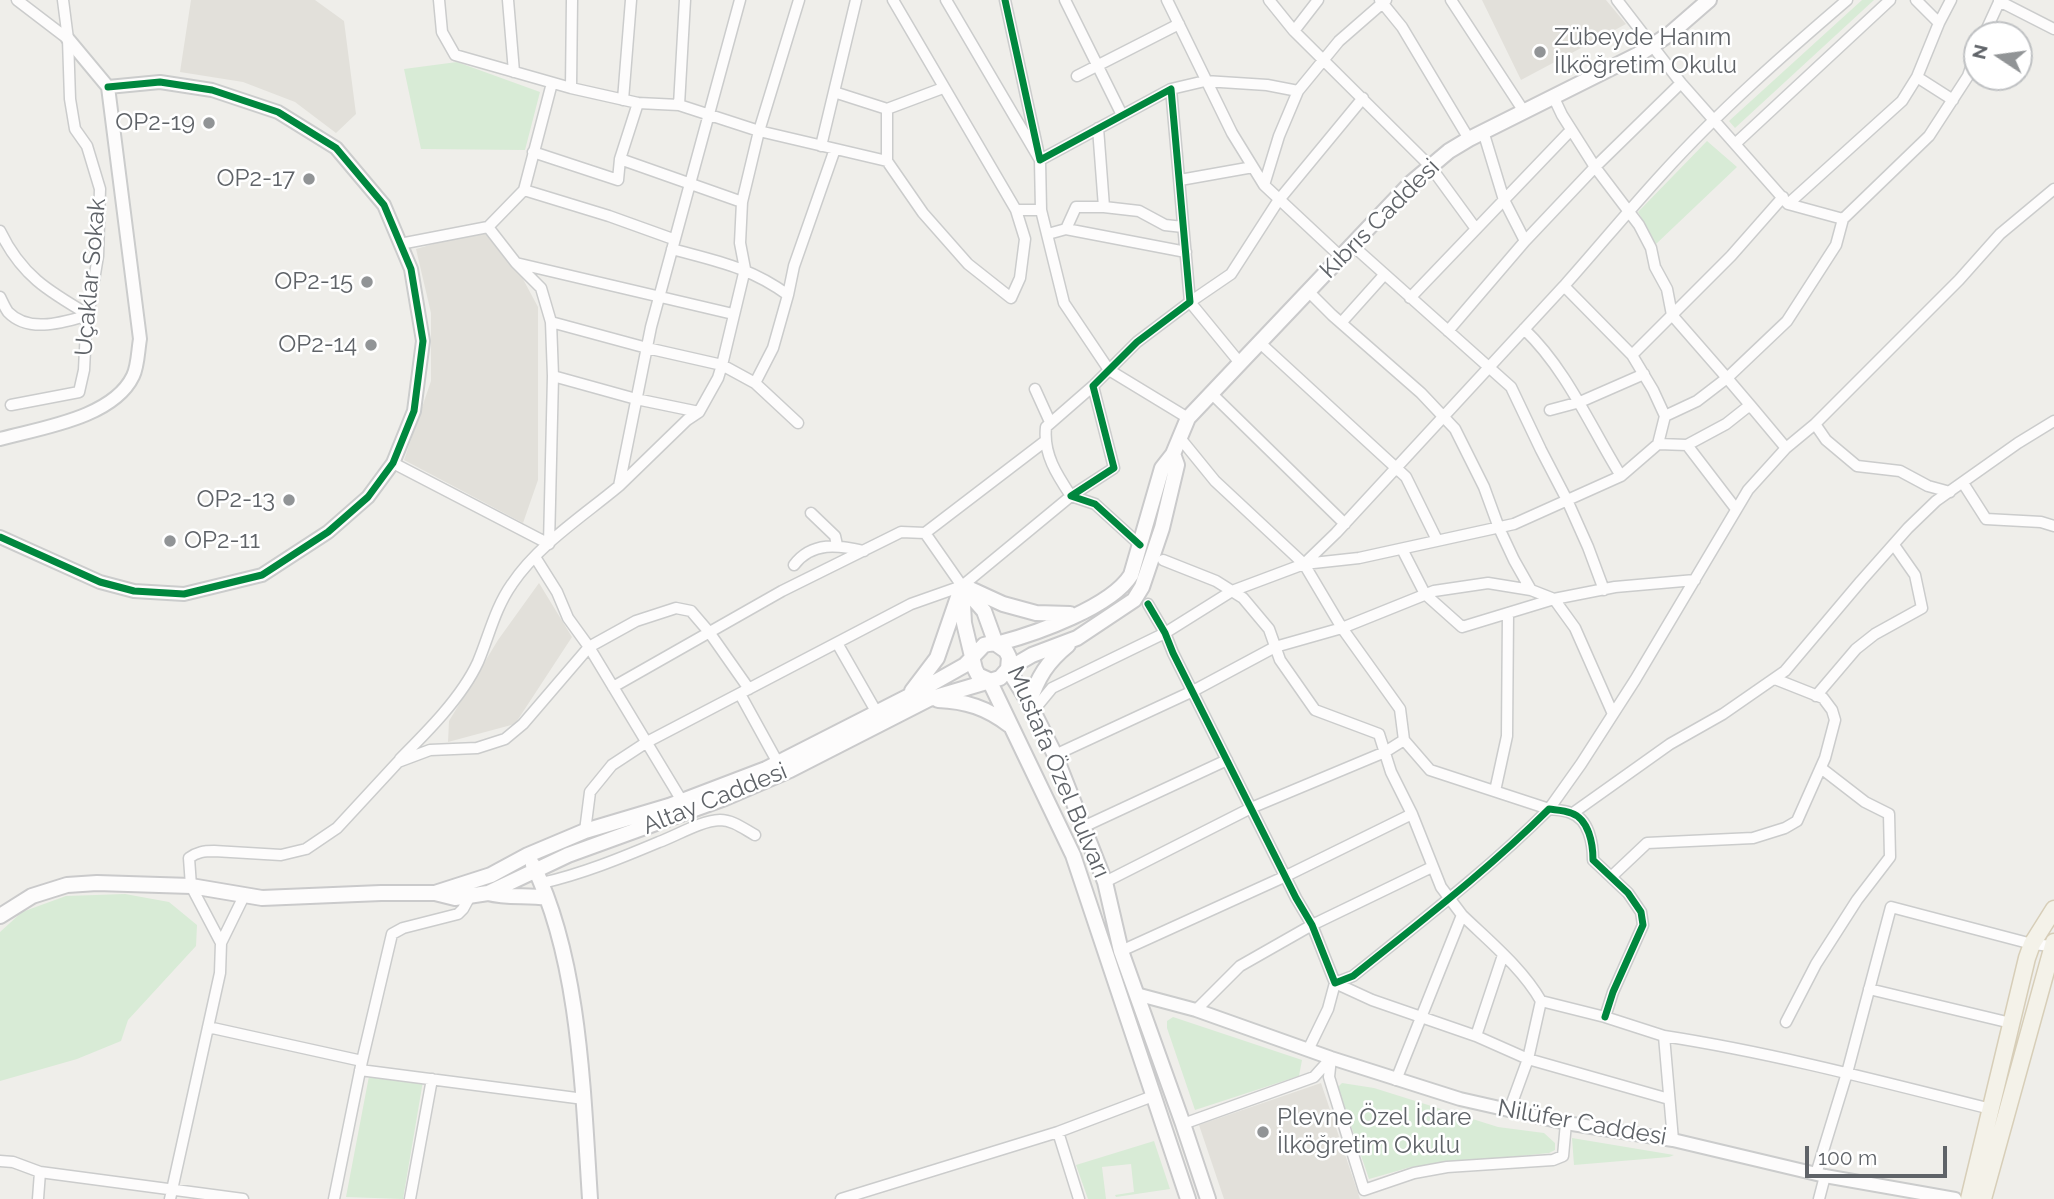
<!DOCTYPE html>
<html>
<head>
<meta charset="utf-8">
<style>
  body { margin:0 }
  #map { position:relative; width:2054px; height:1199px; overflow:hidden; background:#efeeea; font-family:Raleway,sans-serif }
  canvas { display:block }
  .north { position:absolute; left:1963px; top:21px; width:70px; height:70px; box-sizing:border-box; background:#fff; border:2px solid #bfc1c3; border-radius:50%; rotate:283deg; font-size:19px; font-weight:700; line-height:28px; text-align:center; color:#5f6368 }
  .north::after { content:''; display:block; margin:auto; width:24px; height:32px; background:#919496; clip-path:polygon(50% 0,100% 100%,50% 72%,0 100%) }
  .scale { position:absolute; left:1805px; top:1146px; width:142px; height:32px; box-sizing:border-box; border:4px solid #5f6368; border-top:0; padding-left:9px; font-size:21px; line-height:24px; white-space:nowrap; color:#5f6368; -webkit-text-stroke:5px #fff; paint-order:stroke }
</style>
</head>
<body>
<div id="map">
<canvas width="2054" height="1199"></canvas>
<div class="north">N</div>
<div class="scale">100 m</div>
</div>
<script>
const g = document.querySelector('canvas').getContext('2d');
g.lineJoin = 'round';
function paint(path, color) {
  g.fillStyle = color;
  g.fill(path, 'evenodd');
}
function trace(path, color, width, dash) {
  g.strokeStyle = color;
  g.lineWidth = width;
  g.lineCap = dash ? 'butt' : 'round';
  g.setLineDash(dash || []);
  g.stroke(path);
}
function label(font, color, halo, rows, align = 'center') {
  g.font = font + ' Raleway,sans-serif';
  g.lineWidth = 5;
  g.setLineDash([]);
  g.textBaseline = 'middle';
  g.strokeStyle = halo;
  g.fillStyle = color;
  for (const [text, x, y, turn = 0] of rows) {
    g.save();
    g.translate(x, y);
    g.rotate((+turn || 0) * Math.PI / 180);
    g.textAlign = isNaN(turn) ? turn : align;
    if (halo) g.strokeText(text, 0, 0);
    g.fillText(text, 0, 0);
    g.restore();
  }
}
const education = new Path2D(`
  M 191,0 L 315,0 L 344,21 L 356,114 L 336,133 L 295,102 L 243,82 L 180,72 Z
  M 1482,0 L 1606,0 L 1626,24 L 1521,80 Z
  M 482,230 L 516,266 L 538,307 L 538,480 L 523,523 L 404,460 L 431,381 L 431,313 L 416,249 Z
  M 539,583 L 572,637 L 515,724 L 448,742 L 449,721 L 498,640 Z
  M 1321,1083 L 1360,1199 L 1224,1199 L 1199,1125 Z`);
const green = new Path2D(`
  M 1862,0 L 1874,0 L 1735,128 L 1729,121 Z
  M 457,62 L 540,92 L 525,150 L 421,149 L 404,69 Z
  M 1707,141 L 1737,167 L 1656,244 L 1638,212 Z
  M 125,894 L 169,902 L 197,925 L 196,946 L 128,1020 L 121,1041 L 77,1059 L 0,1081 L 0,932 L 22,912 L 66,896 Z
  M 1173,1017 L 1302,1060 L 1299,1076 L 1195,1110 L 1167,1028 L 1167,1021 Z
  M 370,1071 L 423,1081 L 403,1199 L 346,1197 Z
  M 1342,1083 L 1374,1088 L 1498,1127 L 1544,1133 L 1555,1143 L 1555,1150 L 1549,1153 L 1411,1167 L 1369,1179 L 1338,1087 Z
  M 1572,1138 L 1674,1155 L 1669,1157 L 1574,1165 Z
  M 1154,1141 L 1170,1189 L 1116,1197 L 1115,1195 L 1134,1192 L 1131,1164 L 1102,1167 L 1106,1199 L 1088,1199 L 1076,1165 Z`);
const minor = new Path2D(`
  M 17,0 L 68,39
  M 439,0 L 442,32 L 455,55 L 571,88 L 638,103 L 679,105 L 759,131 L 887,161
  M 508,0 L 514,72
  M 740,0 L 651,327 L 619,486 L 687,420 L 699,412 L 718,378 L 722,365 L 745,269 L 740,243 L 742,202
  M 893,0 L 1016,210 L 1041,210 L 1040,160 L 946,0
  M 1005,0 L 1040,160 L 1171,89 L 1190,302 L 1137,342 L 1093,386 L 1114,468 L 1071,496 L 1095,504 L 1140,545
  M 1065,0 L 1122,115
  M 1167,0 L 1232,133 L 1264,185 L 1341,257
  M 1269,0 L 1294,31 L 1318,0
  M 1380,0 L 1402,27 L 1469,139
  M 1451,0 L 1523,110
  M 1617,0 L 1681,83 L 1788,204 L 1843,219 L 1929,136 L 1968,76 L 1977,50
  M 1916,0 L 1939,23 L 1951,0
  M 1999,1 L 2054,29
  M 1939,23 L 1917,77 L 1953,100
  M 1294,31 L 1430,166 L 1476,229
  M 1984,35 L 2000,0
  M 1077,76 L 1179,24
  M 571,88 L 572,0
  M 943,88 L 887,109 L 887,161 L 923,213 L 968,264 L 1011,298 L 1020,278 L 1025,239 L 1016,210
  M 1171,89 L 1205,81 L 1267,85 L 1298,91 L 1339,41 L 1386,0
  M 834,92 L 887,109
  M 1553,96 L 1562,115 L 1595,167 L 1639,225 L 1651,248 L 1655,267 L 1667,289 L 1672,315 L 1727,378 L 1787,321 L 1836,245 L 1843,219
  M 623,100 L 631,0
  M 638,103 L 620,159 L 742,202 L 759,131 L 799,0
  M 679,105 L 685,0
  M 1098,128 L 1104,207
  M 1735,144 L 1890,0
  M 821,146 L 856,0
  M 533,152 L 618,180 L 620,159
  M 1180,180 L 1253,167
  M 1264,185 L 1279,136 L 1298,91
  M 524,190 L 609,216 L 673,239
  M 1788,204 L 1902,101 L 1917,77
  M 1041,210 L 1064,303 L 1109,370 L 1188,418
  M 488,227 L 516,263 L 733,314
  M 1066,229 L 1076,207 L 1104,207 L 1139,211 L 1165,225 L 1183,227
  M 0,231 C 21,275 48,291 89,315 C 64,322 29,334 8,312 C 5,308 2,301 0,297
  M 1048,234 L 1066,229 L 1186,252
  M 1525,241 L 1595,167 L 1681,83
  M 400,244 L 488,227 L 524,190 L 552,83
  M 1352,245 L 1511,387 L 1541,450 L 1567,500 L 1588,547 L 1604,590
  M 1564,286 L 1336,533 L 1304,564 L 1359,558 L 1514,524 L 1621,476 L 1658,444
  M 1308,291 L 1332,315 L 1421,393 L 1455,429 L 1484,487 L 1499,528 L 1514,560 L 1531,590 L 1554,599 L 1462,627 L 1425,594 L 1402,549
  M 788,295 L 794,266 L 835,149
  M 1410,298 L 1571,130
  M 551,322 L 647,348 L 722,365 L 755,383 L 773,348 L 788,295 C 750,267 716,261 672,249
  M 1341,323 L 1384,275
  M 1524,329 C 1567,370 1590,426 1621,476
  M 1448,331 L 1525,241 L 1504,200 L 1483,131
  M 1259,342 L 1406,477 L 1437,540
  M 1632,355 L 1731,256 L 1783,197
  M 1240,363 L 1190,302 L 1231,274 L 1278,201 L 1363,98
  M 553,376 L 636,399 L 699,412
  M 755,383 L 798,423
  M 1035,389 L 1050,422
  M 1212,394 L 1345,524
  M 11,405 L 79,392 L 84,370 L 86,329 L 98,256 L 100,189 L 87,146 L 75,129 L 70,99 L 68,39 L 63,0
  M 1750,405 L 1786,448
  M 1550,410 L 1580,402 L 1644,374
  M 1665,416 L 1697,401 L 1727,378 L 1750,405 L 1726,424 L 1687,445
  M 393,463 L 549,544 L 553,376 L 551,322 L 541,288 L 516,263
  M 1963,483 L 1986,519 L 2041,522 L 2054,526
  M 1950,492 L 1928,486 L 1900,471 L 1857,466 L 1826,440 L 1815,424 L 1959,280 L 2000,234 L 2054,189
  M 1736,509 L 1687,445 L 1658,444 L 1665,416 L 1653,390 L 1632,355 L 1564,286 C 1597,249 1629,210 1663,173 C 1719,111 1784,54 1847,0
  M 811,513 L 835,536 L 837,545
  M 925,533 L 1044,442
  M 535,557 L 557,592 L 568,618 L 589,647 L 682,801
  M 1163,560 L 1216,581 L 1243,598 L 1269,629 L 1280,660 L 1315,710 L 1379,734 L 1391,772 L 1412,814 L 1441,887 L 1462,915 L 1396,1080
  M 794,565 C 812,541 839,545 864,551
  M 1148,604 L 1165,633 L 1173,653 L 1296,898 L 1312,925 L 1335,983 L 1353,976 C 1420,922 1488,870 1549,809 C 1556,810 1564,810 1571,813 C 1589,819 1593,844 1593,860 L 1628,893 L 1641,912 L 1643,925 L 1613,992 L 1605,1017
  M 837,643 L 877,713
  M 613,687 L 782,591 L 901,532 L 925,533 L 962,586
  M 740,694 L 778,763
  M 1816,696 L 1856,649 L 1875,634 L 1922,608 L 1915,575 L 1894,545
  M 1033,711 L 1052,688 L 1165,633 L 1232,591 L 1304,564
  M 1613,714 L 1575,628 L 1554,599 L 1615,587 L 1695,580
  M 1404,740 L 1430,770 L 1549,809 L 1581,764 L 1635,680 L 1748,490 L 1786,448 L 1815,424
  M 1055,755 L 1193,691 L 1275,647 L 1342,628 L 1434,591 L 1488,583 L 1531,590
  M 400,759 C 427,732 462,697 478,662 C 489,636 495,608 512,584 C 538,545 583,516 619,486
  M 1495,791 L 1507,736 L 1508,613
  M 1573,813 L 1670,744 L 1723,714 L 1785,671 L 1861,581 L 1908,528 L 1936,501 L 2018,443 L 2054,421
  M 1083,827 L 1227,760
  M 585,831 L 590,792 L 612,765 L 647,742 L 911,604 L 962,586 L 1071,496 C 1057,475 1043,454 1046,427 L 1093,386
  M 1611,877 L 1647,843 L 1753,838 L 1785,828 L 1797,821 L 1825,758 L 1835,720 L 1832,710 L 1823,698 L 1775,679
  M 1105,882 L 1251,808 L 1385,752 L 1404,740 L 1400,709 L 1342,628 L 1304,564 L 1215,481 L 1180,438
  M 542,883 C 582,874 621,858 659,842 C 678,835 700,821 720,820 C 733,820 744,829 755,835
  M 1462,915 C 1490,942 1522,968 1541,1001 L 1605,1017 L 1664,1036 L 1673,1140
  M 221,943 L 191,886 L 189,858 C 197,852 204,851 214,851 L 281,855 L 306,849 L 337,828 L 398,762 L 430,750 L 477,748 L 505,739 L 523,724 L 589,647 L 636,621 L 676,608 L 691,611 L 709,632 L 749,689
  M 1121,951 L 1286,876 L 1412,814
  M 1869,989 L 2011,1023
  M 1196,1010 L 1240,966 L 1312,925 L 1432,867
  M 1786,1022 L 1816,964 L 1857,900 L 1890,857 L 1889,814 L 1865,802 L 1821,768
  M 208,1027 L 362,1061
  M 1476,1036 L 1503,955
  M 1664,1036 C 1774,1053 1883,1082 1991,1109
  M 1308,1050 L 1328,1009 L 1335,983 L 1372,1000 L 1476,1036 L 1528,1059 L 1669,1099
  M 360,1070 L 584,1099
  M 1509,1111 L 1528,1059 L 1541,1001
  M 1183,1124 L 1314,1077 L 1331,1058 L 1329,1077 L 1364,1190 L 1414,1173 L 1447,1167 L 1553,1160 L 1563,1156 L 1566,1123
  M 1058,1132 L 1079,1199
  M 0,1161 L 13,1162 L 40,1172 L 243,1199
  M 1816,1174 L 1847,1073 L 1891,907 L 2032,944 L 2052,946
  M 38,1199 L 40,1172
  M 170,1199 L 220,973 L 221,943 L 244,896
  M 334,1199 L 362,1061 L 392,934 L 403,928 L 458,914 L 463,909 L 469,898
  M 410,1199 L 432,1079
  M 841,1199 L 1058,1132 L 1153,1096
  M 1819,1199 L 1825,1176`);
const tertiary = new Path2D(`
  M 0,439 C 40,428 113,418 133,376 C 138,366 138,350 140,339 L 108,87 L 68,39
  M 0,537 L 100,582 L 134,591 L 184,594 L 262,575 L 328,532 L 368,497 L 393,463 L 414,411 L 423,341 L 411,269 L 384,205 L 336,148 L 278,112 L 212,90 L 160,82 L 108,87
  M 1136,994 L 1196,1010 L 1331,1058 L 1460,1099 L 1566,1123 L 1673,1140 L 1825,1176 L 1955,1199`);
const secondary = new Path2D(`
  M 962,586 L 984,611 L 996,644 L 1006,651 L 1009,657 L 1008,669 L 1029,703 L 1055,755 L 1105,882 L 1121,951 L 1183,1124 L 1208,1199
  M 962,586 L 964,623 L 975,669 L 978,675 L 989,680 L 1073,855 L 1188,1199
  M 966,587 L 1003,604 L 1036,613 L 1070,614
  M 912,691 L 937,658 L 958,597
  M 938,700 C 966,701 987,708 1009,725
  M 1029,703 C 1038,677 1047,662 1068,645
  M 533,865 C 580,960 583,1093 590,1199
  M 435,893 L 491,875 L 528,855 L 585,831 L 669,806 L 766,769 L 919,691 L 965,665 L 984,645 C 990,643 995,644 1000,643 C 1037,633 1111,607 1131,575 L 1162,468 L 1173,454 L 1188,418 L 1411,183 L 1449,151 L 1469,139 L 1641,53 L 1671,33 L 1709,0
  M 488,893 C 507,898 527,895 547,898
  M 0,916 L 32,896 L 67,885 L 97,883 L 191,886 L 262,898 L 381,893 L 435,893 L 455,898 L 488,893 L 568,855 L 725,798 L 790,770 L 929,699 L 1000,678 L 1008,669 L 1032,655 L 1077,638 L 1134,600 L 1142,587 L 1162,528 L 1177,465 L 1173,454`);
const primary = new Path2D(`
  M 1969,1199 L 2027,958 L 2032,944 L 2054,909
  M 1983,1199 L 2054,942`);
const cycleway = new Path2D(`
  M 1005,0 L 1040,160 L 1171,89 L 1190,302 L 1137,342 L 1093,386 L 1114,468 L 1071,496 L 1095,504 L 1140,545
  M 0,537 L 100,582 L 134,591 L 184,594 L 262,575 L 328,532 L 368,497 L 393,463 L 414,411 L 423,341 L 411,269 L 384,205 L 336,148 L 278,112 L 212,90 L 160,82 L 108,87
  M 1148,604 L 1165,633 L 1173,653 L 1296,898 L 1312,925 L 1335,983 L 1353,976 C 1420,922 1488,870 1549,809 C 1556,810 1564,810 1571,813 C 1589,819 1593,844 1593,860 L 1628,893 L 1641,912 L 1643,925 L 1613,992 L 1605,1017`);
const markers = [
  [1540,52,7,"#919496"],
  [209,123,7,"#919496"],
  [309,179,7,"#919496"],
  [367,282,7,"#919496"],
  [371,345,7,"#919496"],
  [289,500,7,"#919496"],
  [170,541,7,"#919496"],
  [1263,1132,7,"#919496"]
];
const poiNames = [
  ["Zübeyde Hanım",1554,38,"left"],
  ["İlköğretim Okulu",1554,66,"left"],
  ["OP2-19",195,123],
  ["OP2-17",295,179],
  ["OP2-15",353,282],
  ["OP2-14",357,345],
  ["OP2-13",275,500],
  ["OP2-11",184,541,"left"],
  ["Plevne Özel İdare",1277,1118,"left"],
  ["İlköğretim Okulu",1277,1146,"left"]
];
const streetNames = [
  ["Kıbrıs Caddesi",1380,219,-45],
  ["Uçaklar Sokak",91,277,-85],
  ["Mustafa Özel Bulvarı",1058,772,67],
  ["Altay Caddesi",715,799,-22],
  ["Nilüfer Caddesi",1582,1123,10]
];
paint(education, '#e2e0da');
paint(green, '#d8ebd6');
trace(minor, '#cbcccc', 13);
trace(tertiary, '#cbcccc', 16);
trace(secondary, '#cacacb', 18);
trace(primary, '#d7ceb8', 19);
trace(minor, '#fdfcfc', 10);
trace(tertiary, '#fdfcfc', 12);
trace(secondary, '#fdfcfc', 14);
trace(primary, '#f4f2e9', 16);
trace(cycleway, '#00873e', 7);
for (const [x, y, r, color] of markers) {
  const dot = new Path2D();
  dot.arc(x, y, r, 0, 2 * Math.PI);
  g.fillStyle = color;
  g.fill(dot);
  trace(dot, '#fff', 2.5);
}
label('24px', '#5f6368', '#fff', poiNames, 'right');
label('24px', '#5f6368', '#fff', streetNames);
</script>
</body>
</html>
